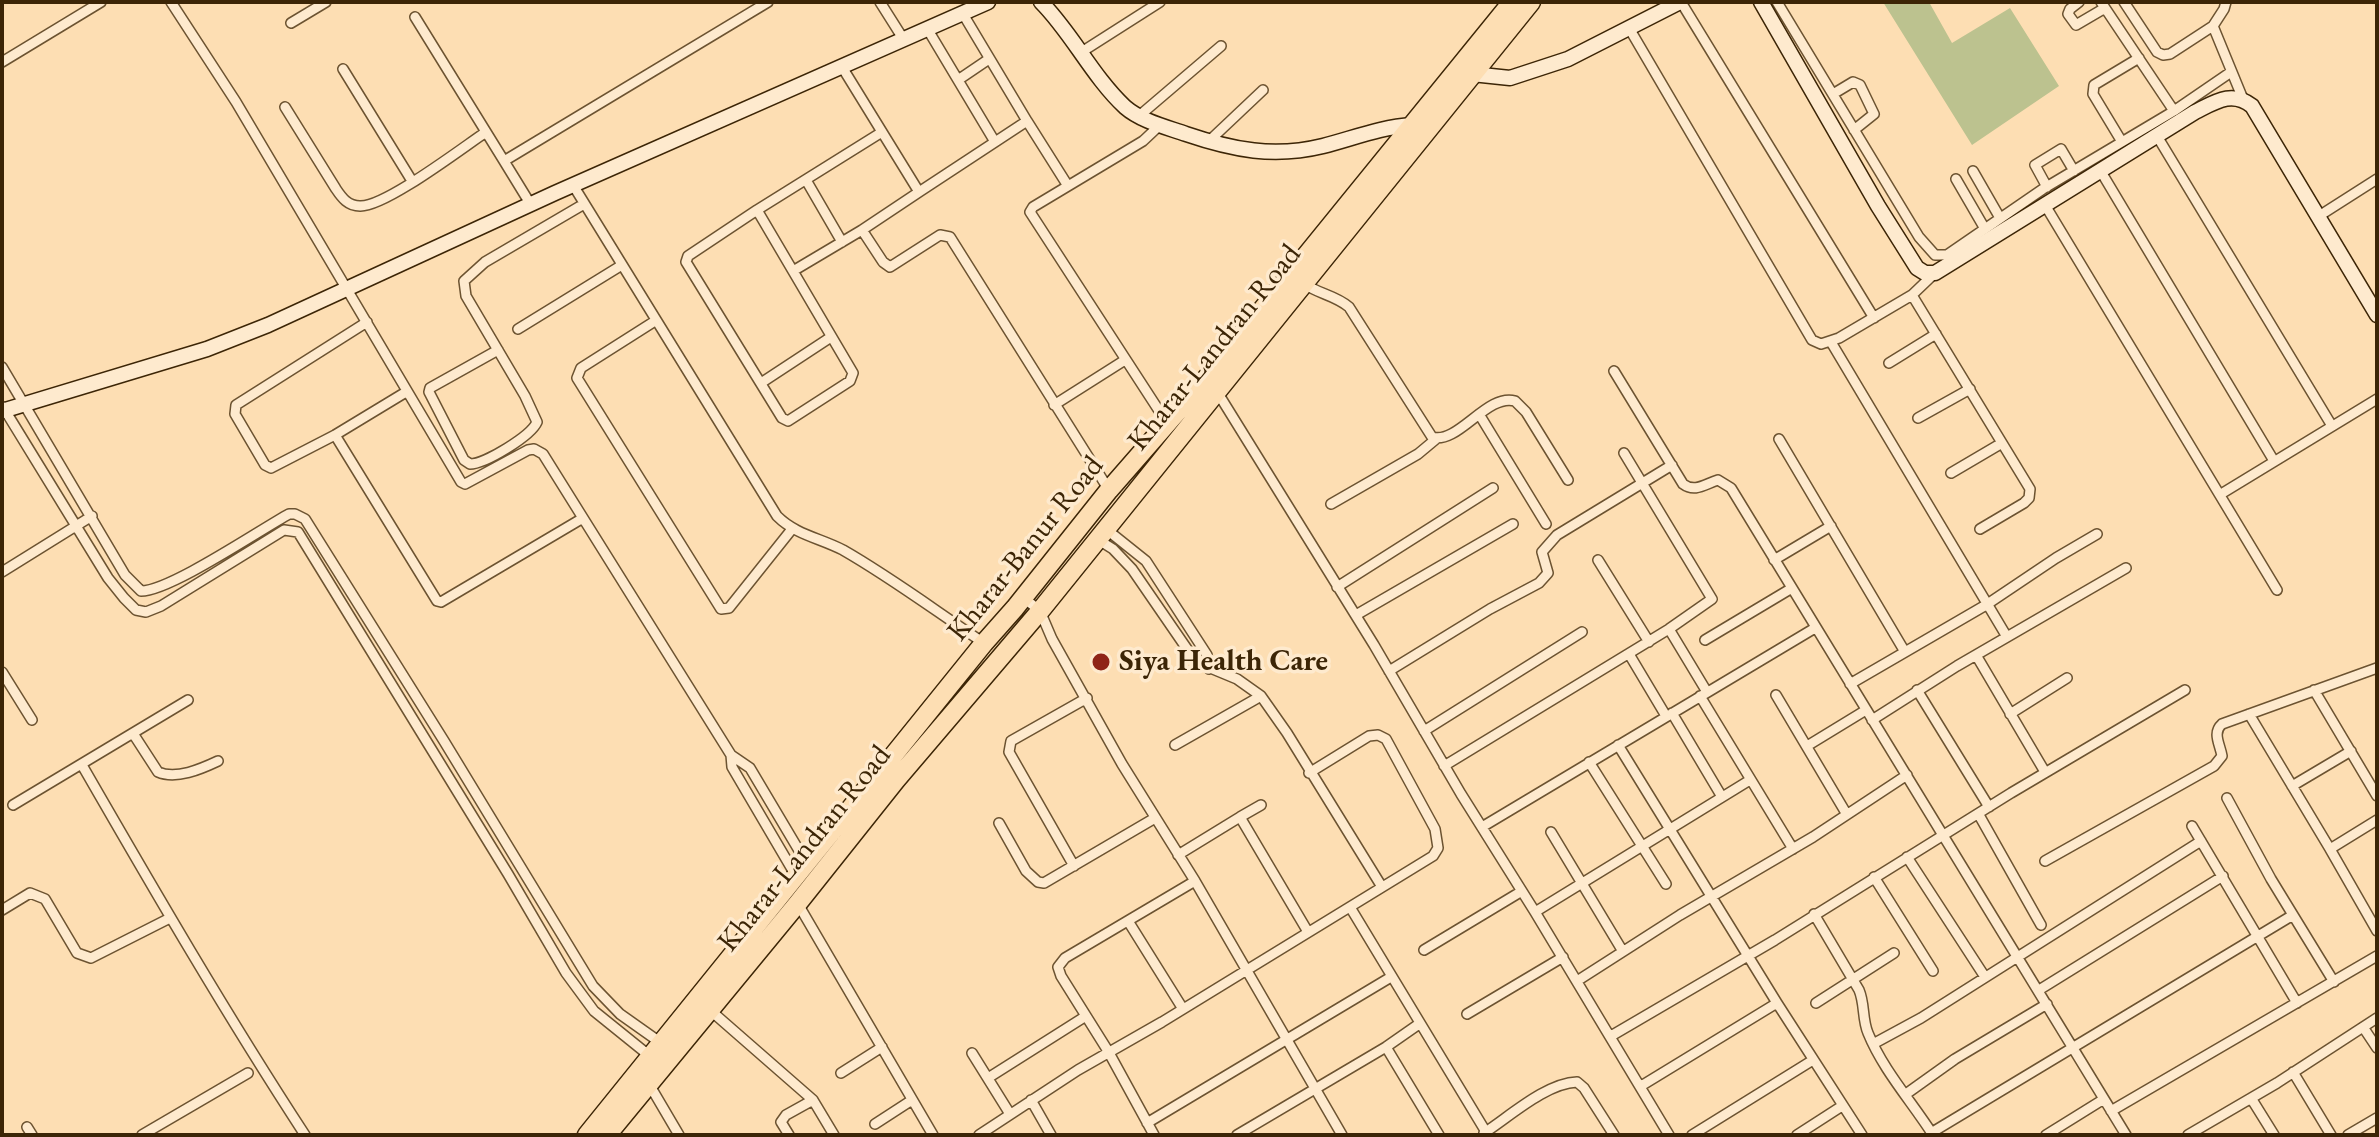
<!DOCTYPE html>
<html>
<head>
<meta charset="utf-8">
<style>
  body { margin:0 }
  #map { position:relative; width:2379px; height:1137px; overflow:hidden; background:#fddeb3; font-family:"EB Garamond",serif }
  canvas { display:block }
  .frame { position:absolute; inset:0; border:4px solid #3c2506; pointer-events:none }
</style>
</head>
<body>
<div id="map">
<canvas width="2379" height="1137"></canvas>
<div class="frame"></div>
</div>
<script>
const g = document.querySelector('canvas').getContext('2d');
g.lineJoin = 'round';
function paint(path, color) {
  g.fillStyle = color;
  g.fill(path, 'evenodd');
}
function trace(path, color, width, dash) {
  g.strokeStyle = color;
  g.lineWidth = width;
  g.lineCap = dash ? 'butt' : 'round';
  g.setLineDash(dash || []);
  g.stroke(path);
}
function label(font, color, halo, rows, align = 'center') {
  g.font = font + ' "EB Garamond",serif';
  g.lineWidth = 7;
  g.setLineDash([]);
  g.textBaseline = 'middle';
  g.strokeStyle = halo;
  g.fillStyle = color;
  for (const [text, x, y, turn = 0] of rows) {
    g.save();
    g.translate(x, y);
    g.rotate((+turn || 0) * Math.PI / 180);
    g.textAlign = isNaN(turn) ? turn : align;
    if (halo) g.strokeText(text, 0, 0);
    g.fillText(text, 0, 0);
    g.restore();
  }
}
const green = new Path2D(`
  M 1883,2 L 1929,2 L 1952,43 L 2010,8 L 2059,86 L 1972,145 Z`);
const street = new Path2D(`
  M 171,2 L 236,102 L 461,482 L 465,484 L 528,450 L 534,449 L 543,454 L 731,755 L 750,768 L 807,864
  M 880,2 L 904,40
  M 1681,2 L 1874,318
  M 1777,2 L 1919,237 L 1935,255 L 1947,255 L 2043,189 L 2174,111 L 2231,72
  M 2079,2 L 2070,9 L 2068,14 L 2076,25 L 2105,8
  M 2101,2 L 2174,111
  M 2124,2 L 2157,52 L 2163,55 L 2170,54 L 2213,26
  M 2226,2 L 2224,9 L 2213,26 L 2243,99
  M 415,17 L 504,161
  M 291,23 L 326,2
  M 1629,28 L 1812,340 L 1821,344 L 1839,338 L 1912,295 L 1935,273
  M 928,30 L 995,142
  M 1080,53 L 1160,2
  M 2,62 L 101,2
  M 842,67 L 919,192 L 862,230 L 883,262 L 890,267 L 940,235 L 950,237 L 1109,490
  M 343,69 L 412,181
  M 958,80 L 989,59
  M 1833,94 L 1853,82 L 1860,85 L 1874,114 L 1854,130
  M 285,107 L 336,189 C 342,198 348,206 360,206 C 385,207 462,148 486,132
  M 1139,116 L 1221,46
  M 1027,121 L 1068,186 L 1033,207 L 1030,212 L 1167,423
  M 2157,136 L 2332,426
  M 1208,142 L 1263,90
  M 2122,142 L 2093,94 L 2094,85 L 2139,58
  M 2100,170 L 2274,461
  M 1973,171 L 2000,218
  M 1956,179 L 1985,229
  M 806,180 L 842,242
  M 573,185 L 777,516 C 796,535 820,538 843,550 C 892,578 937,612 984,643
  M 1068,186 L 1143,141 L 1160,125
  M 2047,187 L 2035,165 L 2061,149 L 2074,171
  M 919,192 L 1027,121 L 963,14
  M 531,205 L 504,161 L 768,2
  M 2045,205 L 2277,590
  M 757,210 L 688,256 L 686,262 L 782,418 L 788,421 L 850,381 L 853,373 L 757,210 L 882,132
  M 2319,216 L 2377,179
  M 793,271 L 862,230
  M 1303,283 C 1318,294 1335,295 1349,307 L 1432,437 C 1458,445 1487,393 1515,401 L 1526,412 L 1568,480
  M 1912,295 L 2030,489 L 2029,498 L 2024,503 L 1980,529
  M 655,321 L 581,368 L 577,378 L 721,609 L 729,608 L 792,529
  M 367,322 L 236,405 L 235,414 L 265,465 L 271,468 L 335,435 L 406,392
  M 518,329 L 622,265
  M 1831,342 L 2007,637
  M 498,350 L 430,388 L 429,392 L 464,460 L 470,464 C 485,464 531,436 537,422 L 525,396 L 466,296 L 464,281 L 485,262 L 584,204
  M 1889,363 L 1936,334
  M 2,367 L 125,575 L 141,591 C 170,591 258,531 289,514 L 295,514 L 305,519 L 444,741 L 593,986 L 620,1014 L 661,1043
  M 1614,371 L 1683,484 C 1695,493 1705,484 1718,480 L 1731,488 L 2126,1135
  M 761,383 L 831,337
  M 1216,390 L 1374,645 L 1461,794 L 1535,912 L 1669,1135
  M 1054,405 L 1125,360
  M 3,407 L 108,578 L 124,598 L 136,610 L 146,612 L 161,606 L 284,530 L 298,532 L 508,874 L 566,973 L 594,1011 L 651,1057
  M 1479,414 L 1546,524
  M 1918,418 L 1970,389
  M 335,435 L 437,601 L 441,602 L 583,518
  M 1779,439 L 1905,652
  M 1951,473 L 2002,443
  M 2221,494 L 2377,399
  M 1331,504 L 1418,454 L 1436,439
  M 1106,529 L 1146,561 L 1207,655 L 1209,669
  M 1097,539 L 1113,549 L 1132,569 L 1196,662 L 1237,679 L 1261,696 L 1287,733 L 1382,887
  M 1598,560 L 1649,642
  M 1774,560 L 1831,526
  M 2,572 L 92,516
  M 1337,587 L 1493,488
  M 1024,598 L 1040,611 L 1052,639 L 1122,764 L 1195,881 L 1342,1135
  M 1356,615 L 1513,524
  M 1669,629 L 1707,692
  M 1705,640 L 1792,588
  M 1629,654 L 1666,716
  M 1976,655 L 2045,772
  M 1389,671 L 1490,609 L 1539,583 L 1548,573 L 1542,552 L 1557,535 L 1672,465
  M 2,672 L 32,720
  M 1850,684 L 1986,605 L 2056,558 L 2097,534
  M 1917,690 L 1989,807
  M 2314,690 L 2377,796
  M 1776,695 L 1846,813
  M 1700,696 L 1793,849
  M 1672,713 L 1722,797
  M 2010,714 L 2067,678
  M 2249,714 L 2330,849 L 2377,820
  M 1872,720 L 1957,666 L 2126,568
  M 1424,731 L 1582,632
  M 134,735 L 158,772 C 176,780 201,769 218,761
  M 1175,745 L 1261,696
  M 1618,745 L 1777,1003 L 1862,1135
  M 1807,746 L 1866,710
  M 731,755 L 732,767 L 796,876
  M 1589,762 L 1666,884
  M 82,765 C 154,890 226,1014 305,1135
  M 1444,766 L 1669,629 L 1712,599 L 1624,453
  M 2292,786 L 2351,751
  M 2227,798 L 2271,879 L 2334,982
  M 13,805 L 188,700
  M 1979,815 L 2041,925
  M 1240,817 L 1261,805
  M 999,823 L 1026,871 L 1038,882 L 1044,883 L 1155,818
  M 2192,826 L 2297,1003
  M 1482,827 L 1815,628
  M 1551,832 L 1622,950
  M 2330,849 L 2377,931
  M 1178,855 L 1240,817 L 1308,932
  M 1907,857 L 1985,977
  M 2045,861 L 2214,766 L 2222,756 C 2220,744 2212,733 2222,724 L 2377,668
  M 1074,866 L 1009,752 L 1011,741 L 1087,698
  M 1874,877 L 1933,971
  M 798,904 L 933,1135
  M 1350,907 L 1486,1132
  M 2,910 L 30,893 L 45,899 L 77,953 L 91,958 L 170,918
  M 1535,912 L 1750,780
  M 1814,914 L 1859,990 C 1865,1004 1862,1019 1868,1033 C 1883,1070 1912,1102 1933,1135
  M 1128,921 L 1183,1009
  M 1424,950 L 1522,891
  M 1577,981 L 1680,915 L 1813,837 L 1907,775
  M 2039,990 L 2223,876
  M 1816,1003 L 1894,953
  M 710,1010 L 813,1100 L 834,1135
  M 1467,1014 L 1563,957
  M 2363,1027 L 2377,1048
  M 1611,1036 L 1775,940 L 2011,793 L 2185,690
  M 1873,1044 L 1921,1018 L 2201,841
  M 1386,1047 L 1439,1135
  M 972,1053 L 1010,1114
  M 2293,1072 L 2331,1135
  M 841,1073 L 882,1047
  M 988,1078 L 1086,1016
  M 649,1084 L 679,1135
  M 1641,1086 L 1777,1003
  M 1906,1094 L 1955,1059 L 2047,1004
  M 2251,1098 L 2274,1135
  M 1031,1100 L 1051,1135
  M 2111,1111 L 2377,956
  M 1147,1123 L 1391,977
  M 875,1124 L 912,1100
  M 27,1127 L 32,1135
  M 1484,1133 C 1509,1117 1546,1083 1577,1082 L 1584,1088 L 1614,1135
  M 1931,1133 L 2293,915
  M 142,1135 L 248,1073
  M 789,1135 L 781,1122 L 786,1115 L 813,1100
  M 979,1135 L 1078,1070 L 1162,1022 L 1433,856 L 1438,848 L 1435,829 L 1386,739 L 1378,735 L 1369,736 L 1309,773
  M 1154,1135 L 1108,1051 L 1061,976 L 1058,967 L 1065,958 L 1195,881
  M 1237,1135 L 1386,1047 L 1419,1024
  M 1692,1135 L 1813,1060
  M 1797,1135 L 1842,1106
  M 2046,1135 L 2104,1099
  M 2188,1135 L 2277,1083 L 2377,1018
  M 2348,1135 L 2377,1118`);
const secondary = new Path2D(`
  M 1041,2 C 1072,33 1092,76 1125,107 C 1141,121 1166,127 1186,134 C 1233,150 1274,158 1323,146 C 1354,138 1381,127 1412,125 L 1417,129
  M 1761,2 L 1878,206 L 1917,268 L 1925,273 L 1935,273 L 2195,112 C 2215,102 2232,90 2252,106 L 2377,315
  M 1472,74 L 1510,78 L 1568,59 L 1680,2
  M 2,411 L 207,349 L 268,325 L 555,193 L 988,2`);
const highway = new Path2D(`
  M 587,1135 L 984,643 L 1015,608 L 1109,490 L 1205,380 L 1512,2
  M 607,1135 L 798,903 L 896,780 L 1040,611 L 1531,2`);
const markers = [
  [1101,662,10,"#8f2418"]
];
const streetNames = [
  ["Kharar-Landran Road",1215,348,-51],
  ["Kharar-Banur Road",1026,549,-51],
  ["Kharar-Landran Road",805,849,-51]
];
const poiNames = [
  ["Siya Health Care",1119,662]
];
paint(green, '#bcc28f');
trace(street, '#6c5331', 12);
trace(secondary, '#3c2506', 17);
trace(highway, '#3c2506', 21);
trace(street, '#feeace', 9);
trace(secondary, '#feeace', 14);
trace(highway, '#fddeb3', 18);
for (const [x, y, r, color] of markers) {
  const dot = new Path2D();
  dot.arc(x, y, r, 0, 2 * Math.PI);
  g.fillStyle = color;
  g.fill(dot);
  trace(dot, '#feeace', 3);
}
label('30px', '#3c2506', '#feeace', streetNames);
label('bold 30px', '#3c2506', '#feeace', poiNames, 'left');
</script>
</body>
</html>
